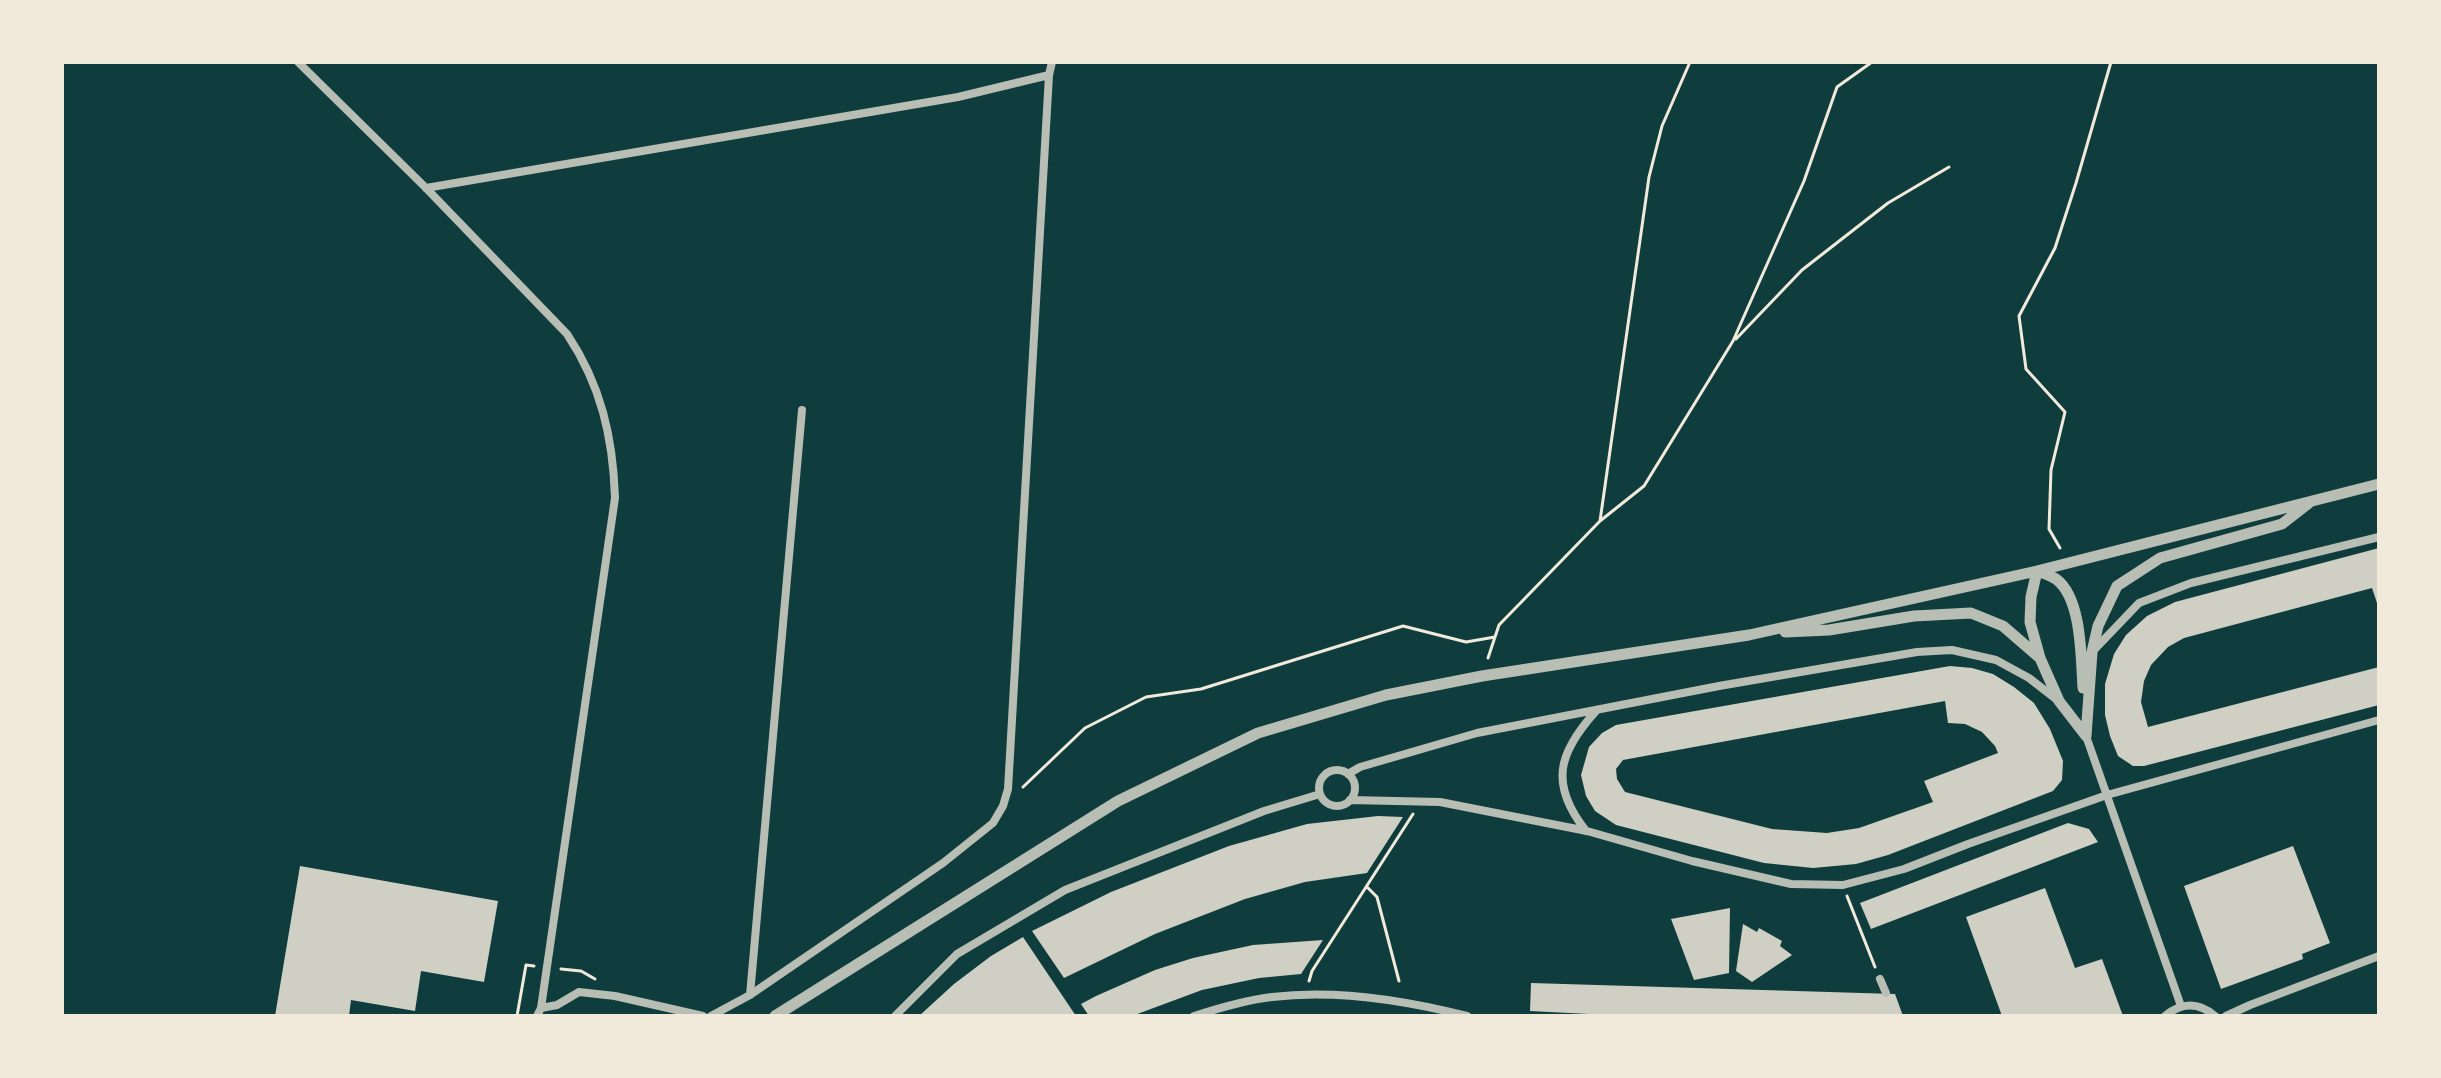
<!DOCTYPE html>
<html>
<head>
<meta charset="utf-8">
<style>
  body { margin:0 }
  #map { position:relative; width:2441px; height:1078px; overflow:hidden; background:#0f3d3e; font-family:Lora,serif }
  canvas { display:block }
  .frame { position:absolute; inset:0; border:64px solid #f1e9da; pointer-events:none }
</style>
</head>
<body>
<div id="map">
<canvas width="2441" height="1078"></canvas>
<div class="frame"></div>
</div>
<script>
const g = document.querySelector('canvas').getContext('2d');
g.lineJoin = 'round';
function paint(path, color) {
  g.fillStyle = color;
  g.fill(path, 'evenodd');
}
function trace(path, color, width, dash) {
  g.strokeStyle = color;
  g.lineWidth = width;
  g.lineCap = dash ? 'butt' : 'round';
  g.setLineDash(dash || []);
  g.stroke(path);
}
const building = new Path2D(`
  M 2379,548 L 2379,609 L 2372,588 L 2184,638 L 2168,647 L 2151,665 L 2144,681 L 2141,702 L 2148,727 L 2379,667 L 2379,705 L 2144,766 L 2133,766 L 2118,756 L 2110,736 L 2105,715 L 2105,684 L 2114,654 L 2126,635 L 2147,616 L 2175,602 Z
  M 1950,666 L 1972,668 L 1993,674 L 2014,687 L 2034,703 L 2050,729 L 2063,761 L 2062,780 L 2053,791 L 1888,855 L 1856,864 L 1813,868 L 1764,863 L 1616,825 L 1595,811 L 1586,796 L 1581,775 L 1589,747 L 1602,733 L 1616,725 ZM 1945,701 L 1948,723 L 1965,724 L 1982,732 L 1995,746 L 1998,753 L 1924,781 L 1933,802 L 1859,828 L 1827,833 L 1772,829 L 1625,792 L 1617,779 L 1616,769 L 1623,760 Z
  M 1378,816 L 1403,817 L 1367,873 L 1305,882 L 1245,899 L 1155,934 L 1064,978 L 1032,931 L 1111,892 L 1229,846 L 1307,824 Z
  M 2068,823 L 2089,829 L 2098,842 L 1871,929 L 1860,903 Z
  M 2293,846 L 2330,943 L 2302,954 L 2303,959 L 2221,989 L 2184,886 Z
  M 300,866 L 498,901 L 484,982 L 421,971 L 415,1011 L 351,1000 L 349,1016 L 275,1016 Z
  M 2045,888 L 2075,968 L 2102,959 L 2123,1016 L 2002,1016 L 1966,917 Z
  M 1730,908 L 1729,973 L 1694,980 L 1671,919 Z
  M 1743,924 L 1757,932 L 1759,928 L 1782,941 L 1780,946 L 1792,955 L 1752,982 L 1736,971 Z
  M 1023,937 L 1076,1016 L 919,1016 L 954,984 L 991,956 Z
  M 1323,940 L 1301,974 L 1259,978 L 1202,990 L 1132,1016 L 1089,1016 L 1081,1004 L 1096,996 L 1155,970 L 1193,958 L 1253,945 Z
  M 1531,983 L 1895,994 L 1903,1016 L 1628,1016 L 1530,1011 Z`);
const path = new Path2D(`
  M 1736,339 L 1802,270 L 1888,203 L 1949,167
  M 1600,521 L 1649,177 L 1662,126 L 1690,62
  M 2060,548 L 2049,529 L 2051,470 L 2065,412 L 2026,369 L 2019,316 L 2055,248 L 2076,183 L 2111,62
  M 1488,658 L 1499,625 L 1600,521 L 1644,486 L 1733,341 L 1804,181 L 1837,87 L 1872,62
  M 1023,787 L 1085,728 L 1146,697 L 1201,689 L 1403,626 L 1466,642 L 1495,637
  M 1367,887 L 1377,897 L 1399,981
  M 1847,896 L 1875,967
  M 561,969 L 581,971 L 595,979
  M 1309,981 L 1312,971 L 1413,814
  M 517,1016 L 526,965 L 534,966`);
const minor = new Path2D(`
  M 298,62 L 426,188 L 567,334 C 601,385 613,437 615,498 L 541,1008 L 537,1016
  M 426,188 L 958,97 L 1049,75
  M 2093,651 L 2139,603 L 2191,583 L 2379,537
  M 2086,736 L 2181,1006
  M1319 788a18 18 0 1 1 36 0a18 18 0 1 1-36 0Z
  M 1348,774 L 1360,767 L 1477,733 L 1719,686 L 1917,652 L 1952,650 L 1996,660 L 2029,678 L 2056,699
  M 1350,800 L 1440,802 L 1587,831 L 1692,861 L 1791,884 L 1843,885 L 1904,869 L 1968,844 L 2107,795 L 2379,720
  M 1586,831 C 1549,784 1558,753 1596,711
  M 1880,979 L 1886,993
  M 750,995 L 802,410
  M 541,1008 L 557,1005 L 579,992 L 615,996 L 703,1016
  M 711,1016 L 750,995 L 943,863 L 993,823 L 1003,806 L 1008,789 L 1009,772 L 1049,75 L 1052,62
  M 895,1016 L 957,954 L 1065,890 L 1264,811 L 1320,794
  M 1194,1016 C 1219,1008 1245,1000 1272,997 C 1337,989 1404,1000 1467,1016
  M 2165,1016 C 2181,1002 2199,1002 2215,1016
  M 2226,1016 L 2250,1005 L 2379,956`);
const tertiary = new Path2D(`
  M 2037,571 L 2031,597 L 2030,622 L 2040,658 L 2059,701 L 2086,736
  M 2038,571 C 2043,573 2051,576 2056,579 C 2082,598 2081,658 2083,688
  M 1785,632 L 1829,630 L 1914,616 L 1971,613 L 2003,626 L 2040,658
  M 2086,736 L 2092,652 L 2098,626 L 2117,586 L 2160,558 L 2282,524 L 2309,503
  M 775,1016 L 1118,801 L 1258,733 L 1386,695 L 1482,676 L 1749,635 L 2037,571 L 2379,484`);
paint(building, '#cfcfc3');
trace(path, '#f1e9da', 3);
trace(minor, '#b8beb3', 8);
trace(tertiary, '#b8beb3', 11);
</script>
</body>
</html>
